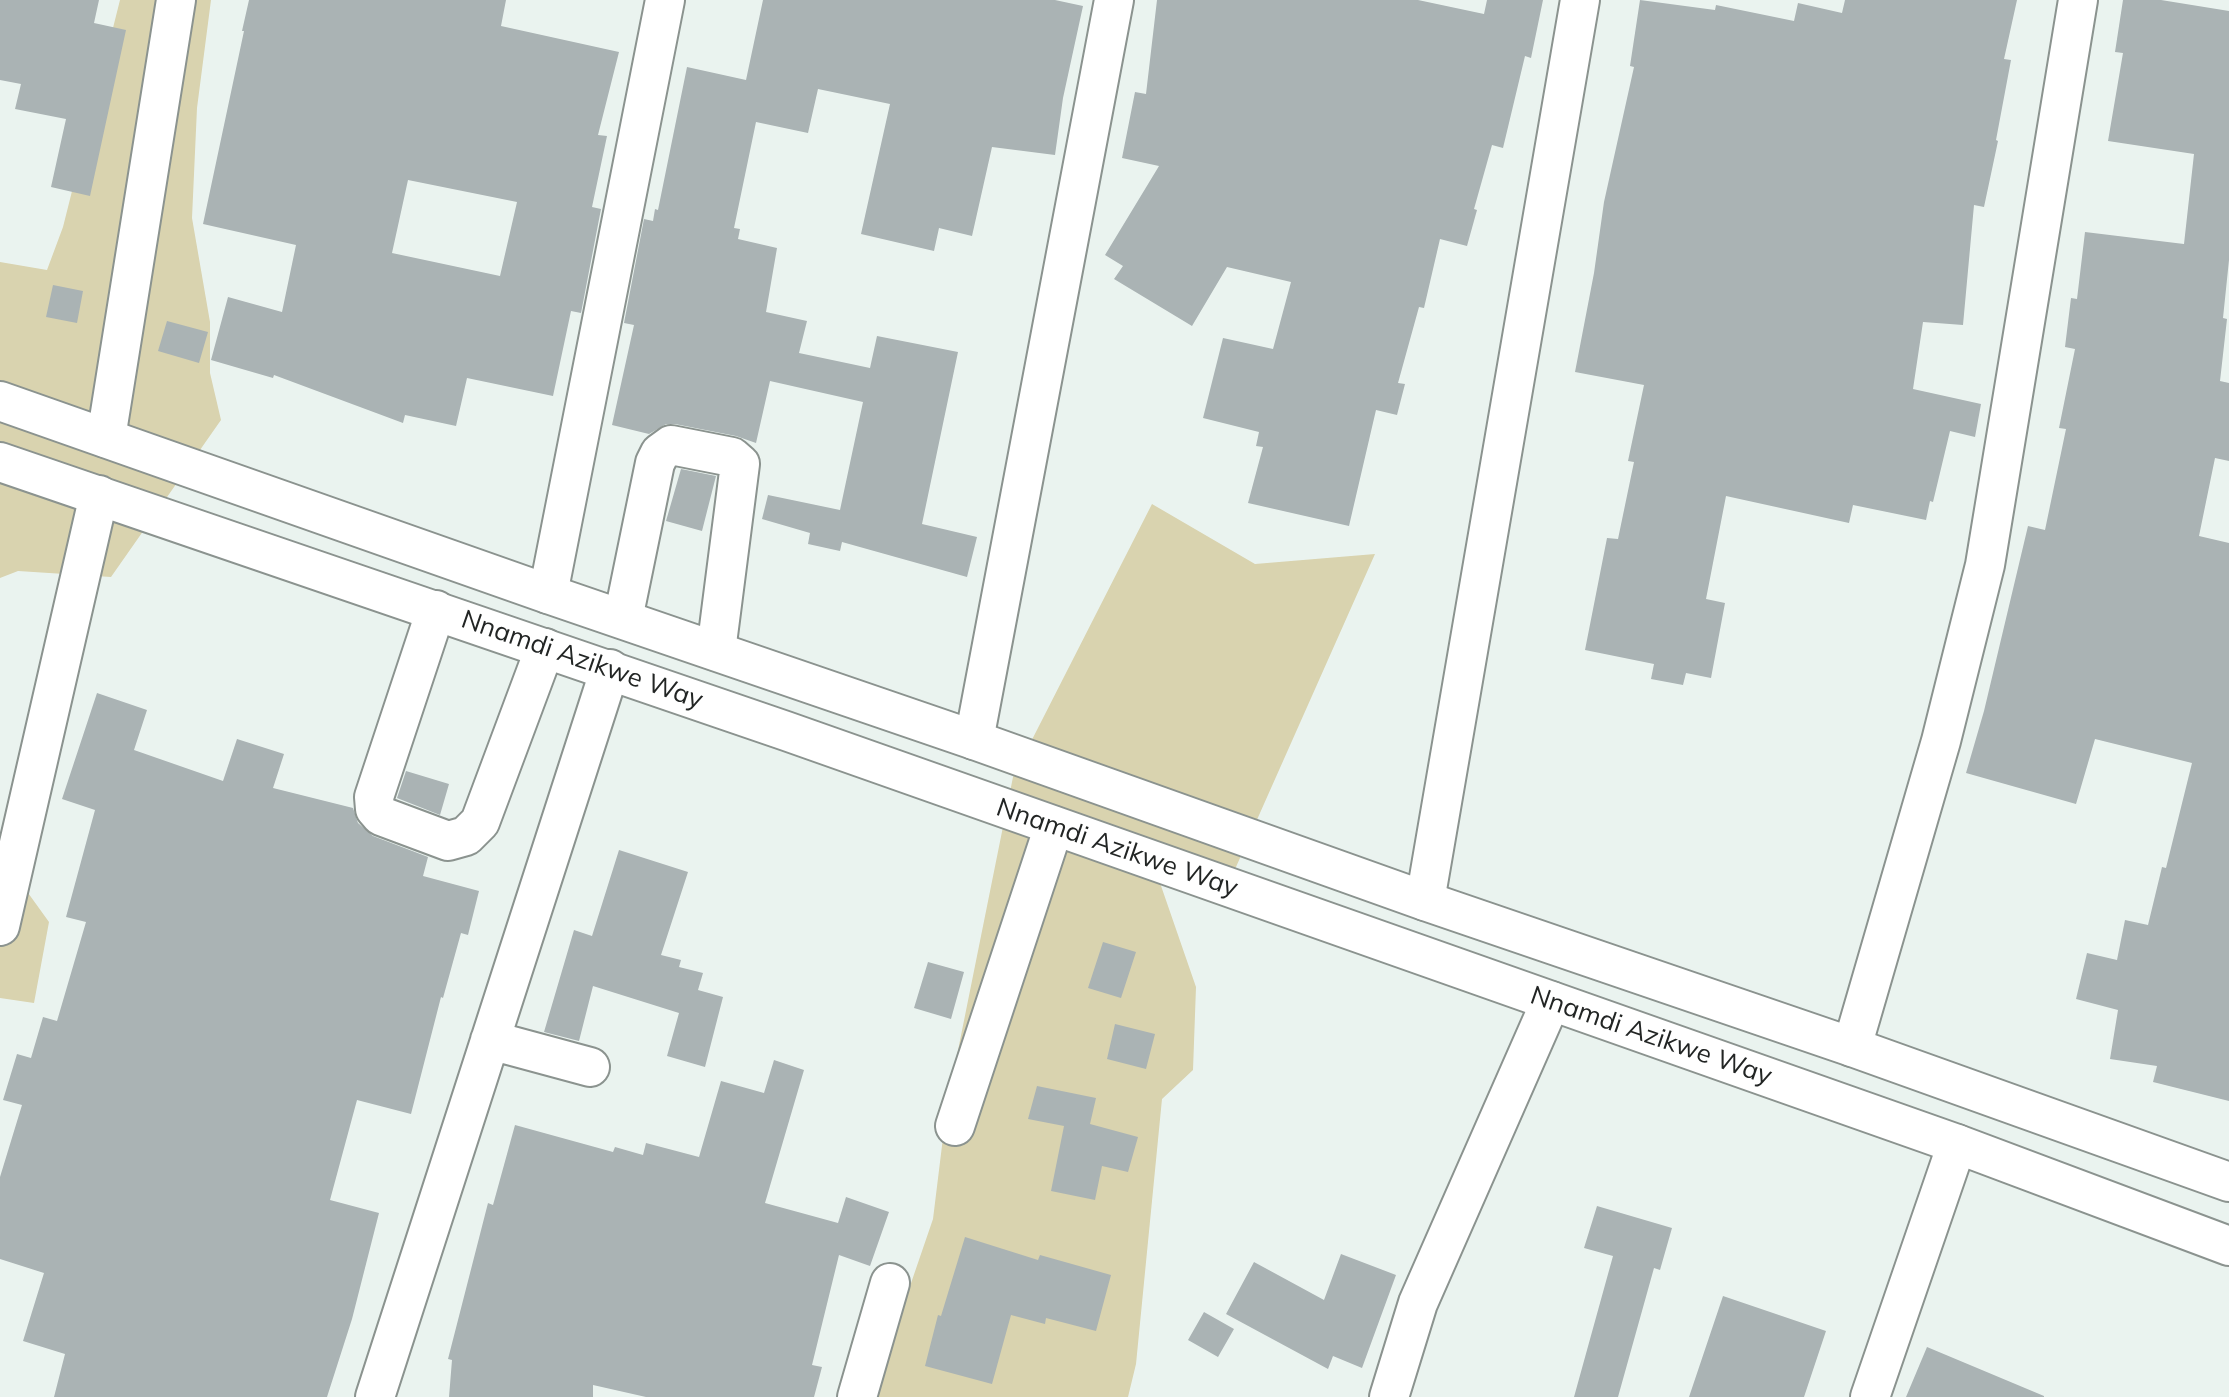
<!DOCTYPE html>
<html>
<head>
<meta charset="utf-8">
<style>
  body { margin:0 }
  canvas { display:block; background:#eaf3ef }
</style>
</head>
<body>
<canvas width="2229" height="1397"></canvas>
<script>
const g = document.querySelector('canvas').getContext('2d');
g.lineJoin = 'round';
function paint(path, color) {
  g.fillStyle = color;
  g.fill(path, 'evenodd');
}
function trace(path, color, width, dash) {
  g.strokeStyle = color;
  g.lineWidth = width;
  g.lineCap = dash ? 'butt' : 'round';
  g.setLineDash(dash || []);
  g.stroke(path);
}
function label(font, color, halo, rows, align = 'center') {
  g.font = font + ' Mulish,sans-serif';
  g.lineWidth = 5;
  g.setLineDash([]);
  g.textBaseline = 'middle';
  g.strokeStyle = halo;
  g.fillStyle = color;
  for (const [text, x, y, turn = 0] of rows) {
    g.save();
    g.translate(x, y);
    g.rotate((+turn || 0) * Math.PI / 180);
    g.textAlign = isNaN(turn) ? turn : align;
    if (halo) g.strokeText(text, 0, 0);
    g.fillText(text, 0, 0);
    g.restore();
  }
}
const green = new Path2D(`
  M 120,0 L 211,0 L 197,108 L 192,218 L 210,322 L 210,373 L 221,420 L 111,577 L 18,571 L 0,578 L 0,262 L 47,270 L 63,227 Z
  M 1152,504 L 1255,564 L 1375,554 L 1228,885 L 1159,880 L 1196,987 L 1193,1070 L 1162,1099 L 1136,1364 L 1128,1397 L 872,1397 L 933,1219 L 947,1105 L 1013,777 Z
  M 0,854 L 49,922 L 34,1003 L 0,998 Z`);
const building = new Path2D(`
  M 0,0 L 99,0 L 94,23 L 126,30 L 90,196 L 51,187 L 66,119 L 15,109 L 21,84 L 0,80 Z
  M 249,0 L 506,0 L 501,26 L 619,52 L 598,135 L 607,136 L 592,207 L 601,209 L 581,313 L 571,311 L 553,396 L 467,378 L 456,426 L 405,415 L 403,423 L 274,375 L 273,378 L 211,360 L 228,297 L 282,312 L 296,245 L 203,224 L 244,31 L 242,31 ZM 408,180 L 517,202 L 500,276 L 392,253 Z
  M 763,0 L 1055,0 L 1083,6 L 1063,98 L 1055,155 L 992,147 L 972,236 L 939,228 L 934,251 L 861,234 L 890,104 L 818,89 L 808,133 L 756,122 L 734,228 L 740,229 L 738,239 L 777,248 L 766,312 L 807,321 L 799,353 L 870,368 L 877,336 L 958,352 L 922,524 L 977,537 L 967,577 L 842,542 L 840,551 L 808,544 L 810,533 L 762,519 L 768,495 L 840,510 L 863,402 L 770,381 L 756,443 L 736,436 L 675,424 L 666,424 L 649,434 L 612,425 L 634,325 L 624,323 L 644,219 L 653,221 L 655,209 L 658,210 L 687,67 L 746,80 Z
  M 1157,0 L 1418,0 L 1484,14 L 1487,0 L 1543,0 L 1531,58 L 1525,56 L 1503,148 L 1492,145 L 1474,209 L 1477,210 L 1467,246 L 1440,239 L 1424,308 L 1419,307 L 1398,383 L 1405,384 L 1397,415 L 1376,410 L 1349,526 L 1248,503 L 1263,447 L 1256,446 L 1259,432 L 1203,418 L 1223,338 L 1273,349 L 1291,282 L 1227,267 L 1192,326 L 1114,279 L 1123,266 L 1105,255 L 1159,166 L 1122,158 L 1135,92 L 1146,94 Z
  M 1640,0 L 1715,10 L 1716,5 L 1794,21 L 1798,3 L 1842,13 L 1845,0 L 2017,0 L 2004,59 L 2011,60 L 1996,140 L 1998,141 L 1984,207 L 1974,205 L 1963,325 L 1923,322 L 1913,389 L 1981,404 L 1975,437 L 1950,431 L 1933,502 L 1930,501 L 1926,520 L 1853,505 L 1849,523 L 1726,496 L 1706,599 L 1725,603 L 1711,678 L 1686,673 L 1683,685 L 1651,679 L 1654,664 L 1585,650 L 1607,538 L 1618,539 L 1634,462 L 1628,461 L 1644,385 L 1575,372 L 1594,273 L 1604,202 L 1634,67 L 1630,66 Z
  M 2123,0 L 2161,0 L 2229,11 L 2229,260 L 2223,318 L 2227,319 L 2220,381 L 2229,383 L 2229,461 L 2215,458 L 2199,536 L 2229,543 L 2229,1101 L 2153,1082 L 2157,1066 L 2110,1059 L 2118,1010 L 2076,999 L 2087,953 L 2117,960 L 2125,920 L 2148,925 L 2162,867 L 2166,868 L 2192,763 L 2095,739 L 2076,804 L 1966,773 L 1984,711 L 2028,526 L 2045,530 L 2066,429 L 2059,428 L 2075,349 L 2065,347 L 2071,298 L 2077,299 L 2085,232 L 2184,244 L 2194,154 L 2108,141 L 2123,53 L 2115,52 Z
  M 53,285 L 83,291 L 77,323 L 46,317 Z
  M 167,321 L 208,332 L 199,363 L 158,351 Z
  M 681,469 L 716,476 L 702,531 L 666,521 Z
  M 97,693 L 147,710 L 134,750 L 223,781 L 237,739 L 284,754 L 273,788 L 353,808 L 358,823 L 373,836 L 428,857 L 423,876 L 479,891 L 468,935 L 461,933 L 443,998 L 441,997 L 411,1114 L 357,1100 L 330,1200 L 379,1213 L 352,1319 L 327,1397 L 54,1397 L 65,1354 L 23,1341 L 44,1273 L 0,1259 L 0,1177 L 22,1105 L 3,1100 L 17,1054 L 31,1058 L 43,1017 L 57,1021 L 86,922 L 66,917 L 95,810 L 62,799 Z
  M 406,771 L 449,784 L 440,815 L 397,798 Z
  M 619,850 L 688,872 L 661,955 L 681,960 L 679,967 L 703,973 L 698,990 L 723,997 L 705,1067 L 667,1056 L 679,1013 L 593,986 L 579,1041 L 544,1032 L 574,930 L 592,936 Z
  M 1103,942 L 1136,952 L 1121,998 L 1088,988 Z
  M 928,962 L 964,972 L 951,1019 L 914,1008 Z
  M 1115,1024 L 1155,1034 L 1146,1069 L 1107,1059 Z
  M 774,1060 L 804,1070 L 765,1203 L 838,1223 L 846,1197 L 889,1212 L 870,1266 L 839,1255 L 812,1365 L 822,1367 L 814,1397 L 646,1397 L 593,1385 L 593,1397 L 449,1397 L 452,1360 L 448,1359 L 488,1203 L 493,1205 L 515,1125 L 613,1152 L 615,1147 L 643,1155 L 646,1143 L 699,1157 L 721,1081 L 764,1093 Z
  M 1037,1086 L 1096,1098 L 1090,1124 L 1138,1137 L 1128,1172 L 1102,1166 L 1095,1200 L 1051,1191 L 1064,1126 L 1028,1119 Z
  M 1597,1206 L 1672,1228 L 1660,1270 L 1654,1268 L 1618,1397 L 1574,1397 L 1613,1256 L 1584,1248 Z
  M 965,1237 L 1038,1260 L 1040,1255 L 1111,1275 L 1096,1331 L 1046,1318 L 1045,1324 L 1011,1315 L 992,1384 L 925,1366 L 938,1315 L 941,1316 Z
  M 1341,1254 L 1396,1275 L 1362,1368 L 1333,1356 L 1328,1369 L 1226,1314 L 1254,1262 L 1324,1300 Z
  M 1723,1296 L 1826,1331 L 1804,1397 L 1689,1397 Z
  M 1204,1312 L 1234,1329 L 1218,1357 L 1188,1340 Z
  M 1927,1347 L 2044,1396 L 2044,1397 L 1906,1397 Z`);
const minor = new Path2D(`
  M 106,438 L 176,0
  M 548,594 L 665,0
  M 436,610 L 374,797 L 375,809 L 381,816 L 448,841 L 466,836 L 480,822 L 545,648
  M 623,619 L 655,463 L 660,453 L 671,445 L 732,457 L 740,464 L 716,651
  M 974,740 L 1114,0
  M 1425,901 L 1580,0
  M 0,926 L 99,495
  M 490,1040 L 590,1067
  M 1852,1047 L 1941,741 L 1985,565 L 2078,0
  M 955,1126 L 1054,826
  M 375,1397 L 610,669
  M 857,1397 L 890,1283
  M 1389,1397 L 1418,1303 L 1551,1001
  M 1870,1397 L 1957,1144`);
const highway = new Path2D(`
  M 0,401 L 548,594 L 974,740 L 1425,901 L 1852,1047 L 2229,1182
  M 0,462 L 786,731 L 1957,1144 L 2229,1246`);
const streetNames = [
  ["Nnamdi Azikwe Way",582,660,19],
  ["Nnamdi Azikwe Way",1117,848,19],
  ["Nnamdi Azikwe Way",1651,1036,19]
];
paint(green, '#d9d3af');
paint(building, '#aab3b4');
trace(minor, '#8b938f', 42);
trace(highway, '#8b938f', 42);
trace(minor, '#fff', 38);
trace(highway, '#fff', 38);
label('26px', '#222524', '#fff', streetNames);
</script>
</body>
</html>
